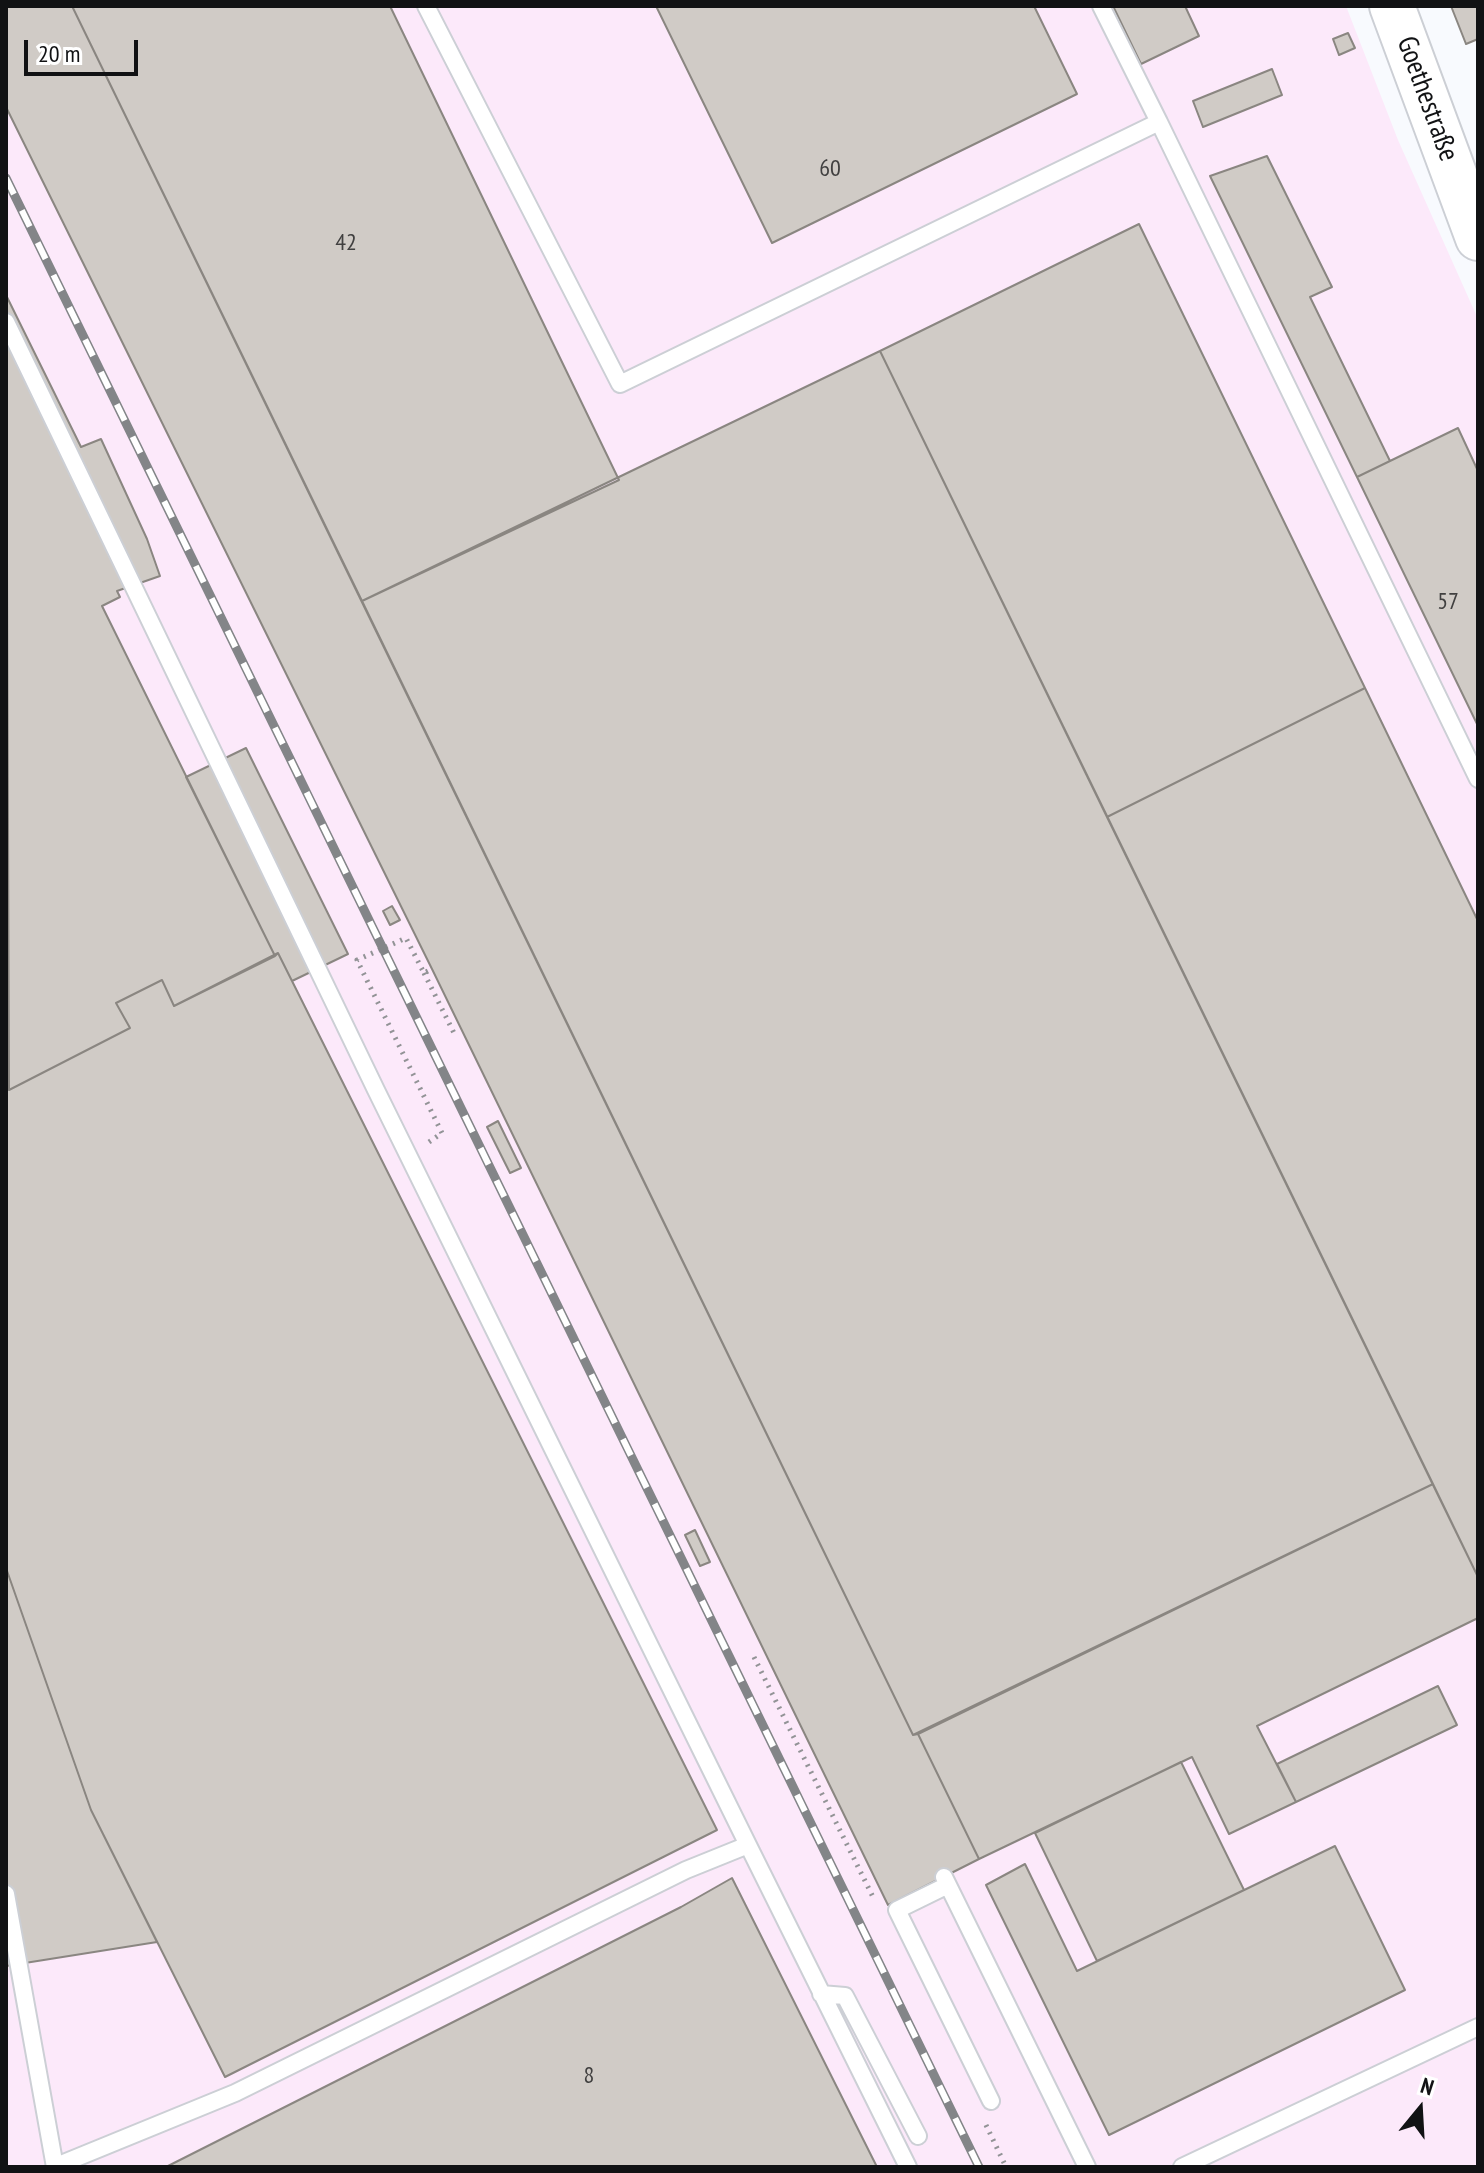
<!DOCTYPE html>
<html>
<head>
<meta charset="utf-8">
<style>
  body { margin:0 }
  #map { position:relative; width:1484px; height:2173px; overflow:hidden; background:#f8fafe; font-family:"PT Sans Narrow",sans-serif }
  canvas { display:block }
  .frame { position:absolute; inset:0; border:8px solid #111214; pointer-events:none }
  .north { position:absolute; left:1380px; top:2069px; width:80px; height:80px; -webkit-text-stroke:6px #fff; paint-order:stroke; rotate:18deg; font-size:22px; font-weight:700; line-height:32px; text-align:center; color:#111214 }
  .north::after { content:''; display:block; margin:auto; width:28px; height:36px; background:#111214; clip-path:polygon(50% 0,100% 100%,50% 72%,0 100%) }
  .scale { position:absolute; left:24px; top:40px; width:114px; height:36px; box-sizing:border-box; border:4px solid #111214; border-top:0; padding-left:10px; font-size:24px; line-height:28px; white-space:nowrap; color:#111214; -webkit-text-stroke:6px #fff; paint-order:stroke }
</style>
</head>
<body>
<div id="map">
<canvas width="1484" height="2173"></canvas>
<div class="frame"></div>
<div class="north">N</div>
<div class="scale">20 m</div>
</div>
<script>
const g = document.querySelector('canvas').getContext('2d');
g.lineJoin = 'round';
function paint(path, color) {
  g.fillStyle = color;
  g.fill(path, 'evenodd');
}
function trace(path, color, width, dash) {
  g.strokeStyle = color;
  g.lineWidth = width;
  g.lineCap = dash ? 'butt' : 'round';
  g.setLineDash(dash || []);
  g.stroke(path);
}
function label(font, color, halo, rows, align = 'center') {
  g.font = font + ' "PT Sans Narrow",sans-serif';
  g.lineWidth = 6;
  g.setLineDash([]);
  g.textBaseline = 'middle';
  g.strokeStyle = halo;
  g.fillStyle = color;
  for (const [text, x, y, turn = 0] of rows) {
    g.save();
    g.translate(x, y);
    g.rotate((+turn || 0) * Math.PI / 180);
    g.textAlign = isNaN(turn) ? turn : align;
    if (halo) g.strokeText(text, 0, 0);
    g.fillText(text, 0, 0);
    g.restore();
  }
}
const industrial = new Path2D(`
  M 6,6 L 1346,6 L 1398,140 L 1478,319 L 1478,2167 L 6,2167 Z`);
const building = new Path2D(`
  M 6,6 L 72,6 L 913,1735 L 918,1734 L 979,1859 L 888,1905 L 432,969 L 6,107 Z
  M 72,6 L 390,6 L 619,480 L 362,601 Z
  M 656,6 L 1034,6 L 1077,94 L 772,243 Z
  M 1113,6 L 1185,6 L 1199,36 L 1141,64 Z
  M 1451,6 L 1478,6 L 1478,39 L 1466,44 Z
  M 1348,33 L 1355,48 L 1339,55 L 1333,39 Z
  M 1272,69 L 1282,95 L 1203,127 L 1193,101 Z
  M 1267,156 L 1332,287 L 1310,297 L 1390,461 L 1357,477 L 1210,176 Z
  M 1139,224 L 1365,688 L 1107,817 L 880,351 Z
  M 6,295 L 81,447 L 101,439 L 147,539 L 160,576 L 117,591 L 120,597 L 102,606 L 275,956 L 174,1006 L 162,980 L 116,1003 L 130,1028 L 9,1090 Z
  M 880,351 L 1433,1484 L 913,1735 L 362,601 Z
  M 1458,428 L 1478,471 L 1478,726 L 1357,477 Z
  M 1365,688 L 1478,921 L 1478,1577 L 1107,817 Z
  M 246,748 L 348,954 L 292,981 L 278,953 L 275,956 L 186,777 Z
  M 392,906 L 400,920 L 390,925 L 383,911 Z
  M 278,953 L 717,1830 L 225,2077 L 91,1810 L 6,1568 L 6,1084 L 9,1090 L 130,1028 L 116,1003 L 162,980 L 174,1006 Z
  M 498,1121 L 521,1168 L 510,1173 L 487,1127 Z
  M 1433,1484 L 1478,1577 L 1478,1618 L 1257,1726 L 1296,1802 L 1229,1834 L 1192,1757 L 979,1859 L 918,1734 Z
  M 695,1530 L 710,1562 L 700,1566 L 685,1535 Z
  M 6,1568 L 91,1810 L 157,1942 L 6,1966 Z
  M 1438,1686 L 1457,1725 L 1296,1802 L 1277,1764 Z
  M 1181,1762 L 1244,1890 L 1097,1961 L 1035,1833 Z
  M 1335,1846 L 1405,1990 L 1109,2135 L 986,1885 L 1025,1864 L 1077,1971 Z
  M 732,1878 L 877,2167 L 166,2167 L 681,1907 Z`);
const path = new Path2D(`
  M 424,973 L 456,1037
  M 429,1142 L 442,1133 L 357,960 L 406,938 L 424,973 L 432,969
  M 754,1657 L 873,1897
  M 986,2125 L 1006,2167`);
const lane = new Path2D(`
  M 426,6 L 620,384 L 1159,122 L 1478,779
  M 1101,6 L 1159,122
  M 6,322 L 376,1090 L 748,1845
  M 944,1877 L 1087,2167
  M 948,1885 L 897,1910 L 991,2101
  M 6,1894 L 55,2167
  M 821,1994 L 845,1996 L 918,2136
  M 54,2167 L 235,2093 L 686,1870 L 748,1845 L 908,2167
  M 1182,2167 L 1478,2027`);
const secondary = new Path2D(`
  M 1392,6 L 1478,238`);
const rail = new Path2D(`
  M 6,178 L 979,2167`);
const numberNames = [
  ["60",830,169],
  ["42",346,243],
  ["57",1448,602],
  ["8",589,2076]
];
const streetNames = [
  ["Goethestraße",1427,99,70]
];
paint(industrial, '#fce9fa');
paint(building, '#d0cbc6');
trace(building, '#8a8681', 2);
trace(lane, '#cccfd5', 20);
trace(secondary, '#cccfd5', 48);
trace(path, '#929396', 5, [2, 6]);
trace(lane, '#fff', 16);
trace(secondary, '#fff', 44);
trace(rail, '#838588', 9);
trace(rail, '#fff', 6, [18]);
label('24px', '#414040', null, numberNames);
label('28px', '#111214', '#fff', streetNames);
</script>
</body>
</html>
